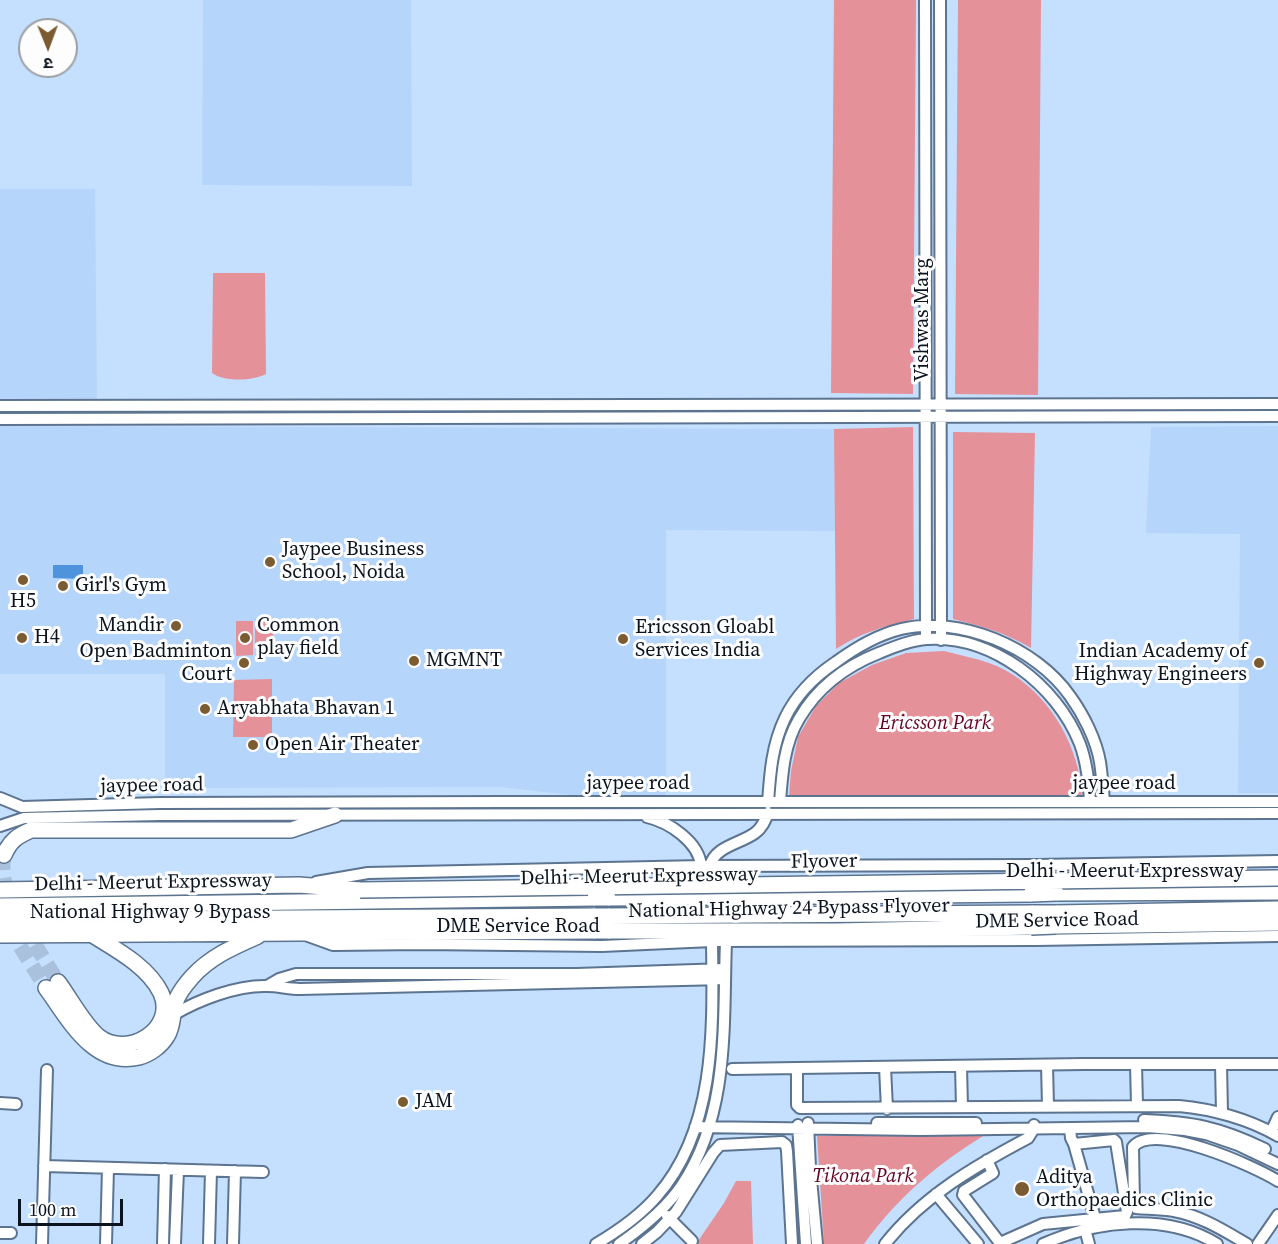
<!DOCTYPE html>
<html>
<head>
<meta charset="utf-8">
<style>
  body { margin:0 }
  #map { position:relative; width:1278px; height:1244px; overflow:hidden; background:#c5dffe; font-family:"Source Serif 4","Noto Sans Devanagari",serif }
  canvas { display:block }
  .north { position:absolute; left:18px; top:18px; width:60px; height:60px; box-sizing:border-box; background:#fdfdfd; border:2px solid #9ca0a4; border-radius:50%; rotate:179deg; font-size:16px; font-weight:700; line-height:24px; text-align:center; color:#0b141e }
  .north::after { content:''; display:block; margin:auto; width:21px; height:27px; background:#7b5b31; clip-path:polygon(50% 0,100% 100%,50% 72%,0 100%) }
  .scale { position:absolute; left:18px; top:1199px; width:105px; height:27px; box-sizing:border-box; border:3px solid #0b141e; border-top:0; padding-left:8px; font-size:18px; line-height:21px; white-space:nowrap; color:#0b141e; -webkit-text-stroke:4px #fdfdfd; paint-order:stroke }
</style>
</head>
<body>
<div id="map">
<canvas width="1278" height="1244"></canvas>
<div class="north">उ</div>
<div class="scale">100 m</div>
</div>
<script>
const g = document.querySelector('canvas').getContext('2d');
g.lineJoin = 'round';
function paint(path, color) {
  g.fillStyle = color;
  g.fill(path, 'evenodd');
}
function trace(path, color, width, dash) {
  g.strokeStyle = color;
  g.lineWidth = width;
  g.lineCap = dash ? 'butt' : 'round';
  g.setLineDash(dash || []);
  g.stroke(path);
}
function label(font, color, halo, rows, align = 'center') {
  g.font = font + ' "Source Serif 4",serif';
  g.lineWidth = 6;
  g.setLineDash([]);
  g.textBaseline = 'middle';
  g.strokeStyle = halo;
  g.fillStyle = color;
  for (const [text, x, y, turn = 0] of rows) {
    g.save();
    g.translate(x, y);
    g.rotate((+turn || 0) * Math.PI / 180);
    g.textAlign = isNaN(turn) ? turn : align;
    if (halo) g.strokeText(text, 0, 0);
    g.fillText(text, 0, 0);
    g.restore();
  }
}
const built = new Path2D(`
  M 203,0 L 411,0 L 412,186 L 202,185 Z
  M 0,189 L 95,189 L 97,400 L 0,399 Z
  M 0,426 L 834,429 L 835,531 L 666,530 L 666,796 L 581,796 L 499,787 L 165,788 L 165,674 L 0,674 Z
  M 1278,426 L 1278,793 L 1238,793 L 1240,534 L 1146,533 L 1151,427 Z`);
const green = new Path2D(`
  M 834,0 L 916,0 L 913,394 L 831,393 Z
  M 958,0 L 1041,0 L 1038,395 L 955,394 Z
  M 213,273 L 265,273 L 266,374 C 253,381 224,382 212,373 Z
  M 913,427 L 914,619 C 885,626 860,633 836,649 L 834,429 Z
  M 953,432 L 1035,433 L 1031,648 C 1006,633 981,626 953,619 Z
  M 273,618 L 273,646 L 255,646 L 255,619 Z
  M 236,621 L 253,621 L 253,655 L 236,656 Z
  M 944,651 C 959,655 975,658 989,663 C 1034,679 1067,723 1078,769 C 1080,777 1081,787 1082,796 L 789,796 L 791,771 L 798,737 L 816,706 L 839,683 L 872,665 L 906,653 Z
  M 272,679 L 272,737 L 233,737 L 234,680 Z
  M 995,1129 C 942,1160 900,1194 864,1244 L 824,1244 L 817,1136 Z
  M 736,1181 L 751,1181 L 753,1244 L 696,1244 L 724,1203 Z`);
const water = new Path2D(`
  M 53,565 L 83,565 L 83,579 L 53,578 Z`);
const highwayTunnel = new Path2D(`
  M 4,855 C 1,872 5,886 10,902
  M 23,925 L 58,982
  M 8,927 L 46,988`);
const minor = new Path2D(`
  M 925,0 L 926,639
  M 940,0 L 941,640
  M 0,406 L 1278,404
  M 0,419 L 1278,416
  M 0,798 L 22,807 L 160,803 L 503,802 L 1278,802
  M 780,802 C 782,774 784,744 799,719 C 817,688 846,666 879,653 C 894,647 911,640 927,639 C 992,635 1057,685 1080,744 C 1087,763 1089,783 1090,802
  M 768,803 C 770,773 772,745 785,718 C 796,695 815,676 836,662 C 855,648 877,635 901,629 C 959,615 1036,647 1070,696 C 1083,714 1096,739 1100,762 C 1102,775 1103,789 1104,802
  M 647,817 C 669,822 699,842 701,866
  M 0,826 L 24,818 L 160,815 L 1278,813
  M 710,866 C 715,846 740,844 755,833 C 762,828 765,821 768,813
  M 316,882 L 368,873 L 701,866 L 1036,865 L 1278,861
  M 308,936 L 333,945 L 422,944 L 602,946 L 712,941 L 1036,940 L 1278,936
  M 267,986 L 279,979 L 296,974 L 577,974 L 725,969
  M 173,1015 C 198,1000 237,985 267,986 C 278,986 289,989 300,989 L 725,979
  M 1136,1064 L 1137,1105
  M 1221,1064 L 1222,1113
  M 1047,1065 L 1048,1106
  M 961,1066 L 962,1107
  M 885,1067 L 887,1109
  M 797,1068 L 1084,1064 L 1278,1064
  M 732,1069 L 797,1068 L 797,1105 L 800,1108 L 1179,1106 C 1212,1109 1249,1119 1278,1136
  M 0,1103 L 16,1104
  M 1144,1120 C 1193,1122 1220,1127 1265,1149
  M 808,1123 L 810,1168 L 817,1244
  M 877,1123 L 976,1123
  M 798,1125 L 806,1244
  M 695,1127 L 921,1130 L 1147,1127 L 1185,1130 L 1206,1134 L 1238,1145 L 1278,1164
  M 1271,1132 L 1278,1117
  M 1074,1144 L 1095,1218
  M 987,1160 L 993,1173 L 964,1191 L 963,1195 L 1000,1243 L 1043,1224 L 1125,1216 L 1127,1212 L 1116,1142 L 1114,1140 L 1074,1144 L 1071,1138 L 1070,1129
  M 44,1166 L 263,1172
  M 936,1194 L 978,1244
  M 667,1216 L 692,1241
  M 1085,1229 L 1089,1244
  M 0,1233 L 11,1233
  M 42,1244 L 47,1070
  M 106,1244 L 108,1168
  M 163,1244 L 165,1169
  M 175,1244 L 178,1170
  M 209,1244 L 211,1171
  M 233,1244 L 235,1171
  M 596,1244 C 618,1231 640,1216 657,1196 C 717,1128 713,1026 712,941
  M 619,1244 C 642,1228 666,1209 682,1185 C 730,1113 723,1023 726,941
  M 642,1244 L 657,1232 L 676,1212 L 713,1153 L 720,1145 L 782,1142 L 786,1145 L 787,1151 L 792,1244
  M 885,1244 C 923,1196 975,1166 1028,1138 L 1033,1130 L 1034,1125
  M 1043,1244 C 1095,1221 1166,1212 1217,1244
  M 1247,1244 C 1223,1230 1201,1216 1174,1211 C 1161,1209 1148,1209 1136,1208 L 1134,1204 L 1133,1147 C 1154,1121 1254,1166 1278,1181
  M 1258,1244 L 1278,1215`);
const highway = new Path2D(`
  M 4,855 C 10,841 17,836 31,830 L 291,830 L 335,815
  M 0,890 L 299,885 L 360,890
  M 1056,893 L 1278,892
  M 608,898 L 1031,894
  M 0,906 L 595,898
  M 1056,913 L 1278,909
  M 608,916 L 1033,913
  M 0,920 L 595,916
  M 1056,926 L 1278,923
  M 608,931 L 837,931 L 1031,927
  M 0,935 L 595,931
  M 58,982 C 70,998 84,1025 99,1037 C 128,1059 177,1029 161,993 C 148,966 115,949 91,934
  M 46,988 C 69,1019 93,1068 139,1057 C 150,1054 161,1046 167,1036 C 173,1027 172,1015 175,1004 C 177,995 185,985 192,977 C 210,957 233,947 258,936`);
const highwayBridge = new Path2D(`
  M 360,890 L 1278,878
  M 1031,894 L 1056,893
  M 595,898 L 608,898
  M 1033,913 L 1056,913
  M 595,916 L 608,916
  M 1031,927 L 1056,926
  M 595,931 L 608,931`);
const markers = [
  [270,562,6,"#7b5b31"],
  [23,580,6,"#7b5b31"],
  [63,586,6,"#7b5b31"],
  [176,626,6,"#7b5b31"],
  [22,638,6,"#7b5b31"],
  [245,638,6,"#7b5b31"],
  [623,639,6,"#7b5b31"],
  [414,661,6,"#7b5b31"],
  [244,663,6,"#7b5b31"],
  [1259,663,6,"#7b5b31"],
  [205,709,6,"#7b5b31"],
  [253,745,6,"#7b5b31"],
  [403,1102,6,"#7b5b31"],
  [1022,1189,8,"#7b5b31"]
];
const streetNames = [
  ["Vishwas Marg",923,320,-90],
  ["jaypee road",638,784],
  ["jaypee road",1124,784],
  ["jaypee road",152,786,-1],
  ["Flyover",824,862,-1],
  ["Delhi - Meerut Expressway",1125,872],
  ["Delhi - Meerut Expressway",639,877,-1],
  ["Delhi - Meerut Expressway",153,883,-1],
  ["National Highway 24 Bypass Flyover",789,909,-1],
  ["National Highway 9 Bypass",150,913],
  ["DME Service Road",1057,921,-1],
  ["DME Service Road",518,927]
];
const poiNames = [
  ["Jaypee Business",282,550],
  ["School, Noida",282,573],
  ["Girl's Gym",75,586],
  ["H5",23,602,"center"],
  ["Mandir",164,626,"right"],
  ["Common",257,626],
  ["play field",257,649],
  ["Ericsson Gloabl",635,628],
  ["Services India",635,651],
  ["H4",34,638],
  ["Open Badminton",232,652,"right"],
  ["Court",232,675,"right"],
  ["Indian Academy of",1247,652,"right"],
  ["Highway Engineers",1247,675,"right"],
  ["MGMNT",426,661],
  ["Aryabhata Bhavan 1",217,709],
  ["Open Air Theater",265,745],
  ["JAM",415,1102],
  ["Aditya",1036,1178],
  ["Orthopaedics Clinic",1036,1201]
];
const parkNames = [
  ["Ericsson Park",935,724],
  ["Tikona Park",863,1177]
];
paint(built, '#b6d5fa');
paint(green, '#e5919a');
paint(water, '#5093dd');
trace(highwayTunnel, '#a9c1dc', 15, [15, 8]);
trace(minor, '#5c748f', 14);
trace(highway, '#5c748f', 18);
trace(minor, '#fff', 10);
trace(highway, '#fff', 15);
trace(highwayBridge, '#5c748f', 18, []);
trace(highwayBridge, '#fff', 15);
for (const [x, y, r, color] of markers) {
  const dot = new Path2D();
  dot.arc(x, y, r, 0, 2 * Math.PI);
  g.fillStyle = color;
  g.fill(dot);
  trace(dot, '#fdfdfd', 2);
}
label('20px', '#0b141e', '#fdfdfd', streetNames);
label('20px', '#0b141e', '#fdfdfd', poiNames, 'left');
label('italic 20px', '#650121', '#fdfdfd', parkNames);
</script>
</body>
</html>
